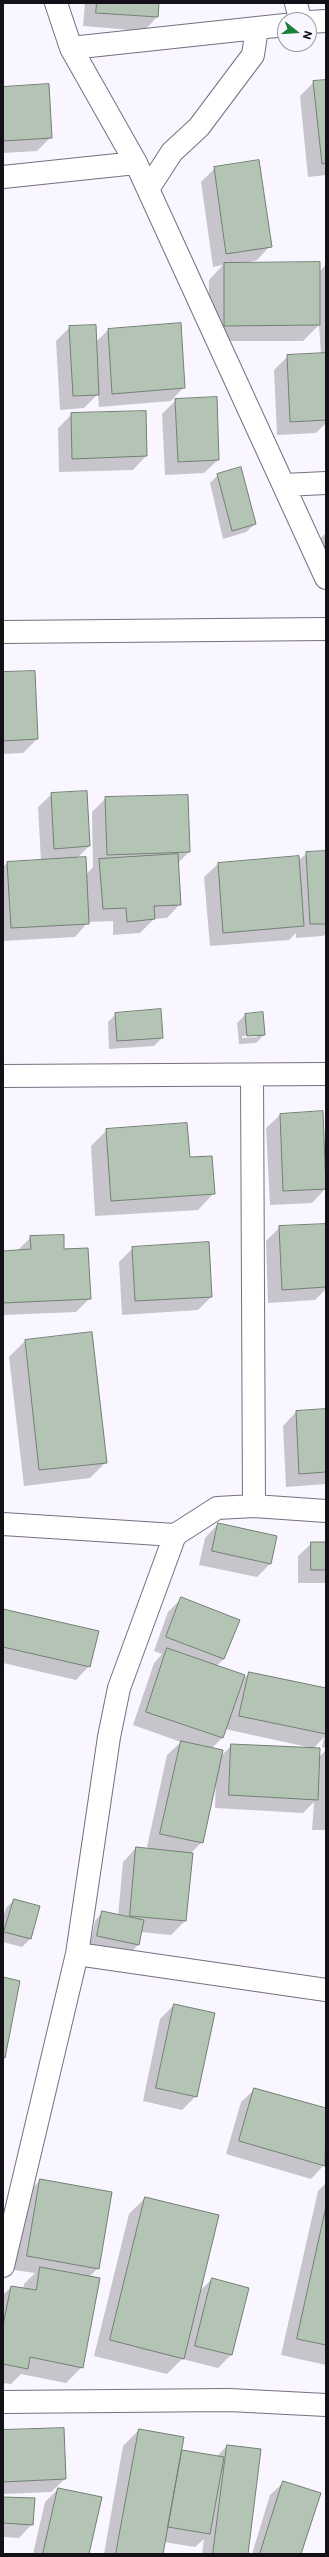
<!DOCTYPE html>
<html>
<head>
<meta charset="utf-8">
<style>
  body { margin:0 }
  #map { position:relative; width:329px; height:2557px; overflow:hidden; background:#f9f6ff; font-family:Commissioner,sans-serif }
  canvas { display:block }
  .frame { position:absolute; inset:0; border:4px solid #131017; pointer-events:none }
  .north { position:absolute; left:277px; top:12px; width:40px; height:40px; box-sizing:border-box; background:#f9f6ff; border:1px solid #9d9aa2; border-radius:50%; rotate:107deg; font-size:11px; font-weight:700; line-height:16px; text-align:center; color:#131017 }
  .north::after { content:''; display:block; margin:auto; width:14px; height:18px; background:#198238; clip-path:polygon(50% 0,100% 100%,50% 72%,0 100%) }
</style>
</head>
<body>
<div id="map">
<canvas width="329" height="2557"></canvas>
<div class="frame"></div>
<div class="north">N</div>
</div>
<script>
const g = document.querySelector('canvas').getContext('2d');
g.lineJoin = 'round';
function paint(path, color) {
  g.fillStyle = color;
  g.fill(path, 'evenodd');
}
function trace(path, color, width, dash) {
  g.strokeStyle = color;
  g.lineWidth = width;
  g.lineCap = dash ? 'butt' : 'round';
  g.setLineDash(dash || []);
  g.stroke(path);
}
const shadow = new Path2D(`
  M 85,3 L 158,3 L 157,17 L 144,31 L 83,26 Z
  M 326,81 L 326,175 L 308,177 L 300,96 L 314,82 Z
  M 3,88 L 51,137 L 37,151 L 3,153 Z
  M 215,168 L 270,246 L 257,260 L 242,264 L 319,272 L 326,265 L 326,423 L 316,433 L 277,435 L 274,370 L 288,356 L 321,355 L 319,325 L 303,341 L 208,341 L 209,280 L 223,265 L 213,267 L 201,182 Z
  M 180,325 L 184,387 L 171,401 L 99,407 L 98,394 L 84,408 L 60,410 L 56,341 L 70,327 L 95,343 L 108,330 Z
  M 176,400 L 218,460 L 204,473 L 165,475 L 162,414 Z
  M 72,414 L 146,456 L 133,470 L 59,472 L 58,428 Z
  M 218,475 L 255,524 L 246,532 L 223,539 L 210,483 Z
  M 326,533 L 326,565 L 315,544 Z
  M 3,673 L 37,739 L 23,753 L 3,754 Z
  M 86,792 L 89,846 L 76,859 L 86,875 L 93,867 L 92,812 L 106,798 L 189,852 L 178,863 L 180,904 L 167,918 L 154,919 L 140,933 L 113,935 L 113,921 L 88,922 L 75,937 L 3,941 L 3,867 L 7,863 L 41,861 L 38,807 L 52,794 Z
  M 326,852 L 326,934 L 323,936 L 296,938 L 296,933 L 289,940 L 210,946 L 204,877 L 218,864 L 298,861 L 307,853 Z
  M 116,1014 L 162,1038 L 154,1046 L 109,1049 L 108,1022 Z
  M 245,1015 L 264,1035 L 256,1043 L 239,1044 L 237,1023 ZM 257,1035 L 257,1037 L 242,1038 L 242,1036 Z
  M 280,1115 L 325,1189 L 312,1203 L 270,1205 L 266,1128 Z
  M 107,1130 L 189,1158 L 214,1193 L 198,1210 L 95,1216 L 91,1146 Z
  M 280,1227 L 326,1237 L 326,1289 L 315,1300 L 268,1303 L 266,1241 Z
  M 31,1237 L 63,1250 L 90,1298 L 76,1312 L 3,1315 L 3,1252 L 17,1251 Z
  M 133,1248 L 211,1297 L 198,1310 L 122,1315 L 119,1262 Z
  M 25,1341 L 106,1462 L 90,1478 L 24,1486 L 9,1357 Z
  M 326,1410 L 326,1484 L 286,1487 L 283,1426 L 296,1412 Z
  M 218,1524 L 271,1563 L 257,1577 L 199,1565 L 205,1538 Z
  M 312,1543 L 326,1543 L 326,1583 L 298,1583 L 298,1556 Z
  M 181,1599 L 238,1620 L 224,1659 L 216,1666 L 242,1680 L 250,1673 L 326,1689 L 326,1748 L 322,1747 L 324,1737 L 313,1749 L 319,1757 L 326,1750 L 326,1830 L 312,1830 L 314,1802 L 303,1813 L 215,1808 L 216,1778 L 202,1842 L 192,1852 L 185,1921 L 171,1935 L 141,1932 L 138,1945 L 130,1953 L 90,1944 L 95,1921 L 103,1912 L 118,1916 L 123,1862 L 136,1848 L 153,1850 L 147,1847 L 167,1755 L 181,1742 L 133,1725 L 154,1663 L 162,1654 L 154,1651 L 168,1612 ZM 225,1729 L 312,1748 L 232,1745 L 221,1756 L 211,1749 L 222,1738 Z
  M 3,1610 L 89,1666 L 76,1680 L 3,1663 Z
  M 14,1900 L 39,1907 L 30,1939 L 22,1947 L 3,1942 L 3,1918 L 6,1908 Z
  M 174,2005 L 196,2096 L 182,2110 L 143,2101 L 160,2019 Z
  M 255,2089 L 326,2109 L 326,2159 L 324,2165 L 311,2179 L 226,2154 L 241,2102 Z
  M 40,2180 L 98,2268 L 89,2277 L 82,2367 L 66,2383 L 21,2374 L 11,2384 L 3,2383 L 3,2295 L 11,2287 L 23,2289 L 24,2284 L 35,2273 L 14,2270 L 27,2194 Z
  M 326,2183 L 326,2365 L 281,2355 L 318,2191 Z
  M 145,2198 L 199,2292 L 212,2279 L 231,2355 L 218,2368 L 182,2359 L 167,2374 L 94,2356 L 129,2214 Z
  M 139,2430 L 180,2453 L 182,2451 L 216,2457 L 227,2446 L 247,2554 L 202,2554 L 204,2539 L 195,2547 L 164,2542 L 162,2554 L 104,2554 L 123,2446 Z
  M 3,2431 L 65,2479 L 51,2492 L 3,2494 Z
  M 284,2482 L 300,2554 L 252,2554 L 270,2495 Z
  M 58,2489 L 88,2554 L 33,2554 L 45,2502 Z
  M 3,2498 L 32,2524 L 19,2538 L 3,2537 Z`);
const building = new Path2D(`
  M 97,3 L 159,3 L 158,17 L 96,13 Z
  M 326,80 L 326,163 L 322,164 L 313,81 Z
  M 49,84 L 52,138 L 3,141 L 3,87 Z
  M 259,160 L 272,247 L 226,254 L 214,167 Z
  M 320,262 L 320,325 L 224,326 L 224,263 Z
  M 181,323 L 185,388 L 112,394 L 108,329 Z
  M 96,325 L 99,395 L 73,396 L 69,326 Z
  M 326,353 L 326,420 L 290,422 L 287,355 Z
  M 217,397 L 219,460 L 178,462 L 175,399 Z
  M 146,411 L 147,456 L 72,459 L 71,413 Z
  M 241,467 L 256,524 L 232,531 L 217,474 Z
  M 35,671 L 38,739 L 3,741 L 3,672 Z
  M 87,791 L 90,846 L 54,849 L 51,793 Z
  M 188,795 L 190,852 L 107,855 L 105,797 Z
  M 326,851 L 326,924 L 310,924 L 306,852 Z
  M 178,854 L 181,905 L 154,906 L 155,919 L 127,922 L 126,908 L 103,909 L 99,859 Z
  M 299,856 L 304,926 L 223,933 L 218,863 Z
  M 86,857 L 89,924 L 11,928 L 7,862 Z
  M 161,1009 L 163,1038 L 117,1041 L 115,1013 Z
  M 263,1012 L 265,1035 L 247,1036 L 245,1014 Z
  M 323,1111 L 326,1189 L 283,1191 L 280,1114 Z
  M 187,1123 L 190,1157 L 212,1156 L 215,1194 L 111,1201 L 106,1129 Z
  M 326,1224 L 326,1287 L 282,1290 L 279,1226 Z
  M 64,1235 L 64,1249 L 88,1248 L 91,1299 L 3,1303 L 3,1251 L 31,1249 L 30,1236 Z
  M 209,1242 L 212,1297 L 135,1301 L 132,1247 Z
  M 92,1332 L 107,1463 L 39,1470 L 25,1340 Z
  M 326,1409 L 326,1472 L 299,1474 L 296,1411 Z
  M 218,1523 L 277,1536 L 271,1564 L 212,1551 Z
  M 311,1542 L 326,1542 L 326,1570 L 311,1570 Z
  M 181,1597 L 240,1620 L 224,1659 L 166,1637 Z
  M 3,1609 L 99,1631 L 90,1667 L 3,1647 Z
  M 167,1648 L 245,1675 L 223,1738 L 146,1712 Z
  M 249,1672 L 326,1688 L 326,1734 L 239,1716 Z
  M 181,1741 L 223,1750 L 203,1843 L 160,1834 Z
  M 231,1744 L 320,1748 L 318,1800 L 229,1795 Z
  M 136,1847 L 193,1853 L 186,1921 L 130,1916 Z
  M 14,1899 L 40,1906 L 31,1939 L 4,1932 Z
  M 102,1911 L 144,1920 L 139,1945 L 97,1936 Z
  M 3,1977 L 20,1981 L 5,2058 L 3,2057 Z
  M 174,2004 L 215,2013 L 197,2097 L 156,2088 Z
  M 254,2088 L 326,2108 L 325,2166 L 239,2141 Z
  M 40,2179 L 112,2192 L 99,2269 L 27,2256 Z
  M 145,2197 L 219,2215 L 184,2359 L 110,2340 Z
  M 326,2207 L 326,2345 L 297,2339 Z
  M 40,2267 L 100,2278 L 83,2368 L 30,2357 L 28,2369 L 3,2364 L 3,2325 L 11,2286 L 36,2290 Z
  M 212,2278 L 249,2288 L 232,2355 L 195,2346 Z
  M 64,2428 L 66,2479 L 3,2482 L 3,2430 Z
  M 139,2429 L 184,2437 L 163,2554 L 116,2554 Z
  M 227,2445 L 261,2449 L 248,2554 L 213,2554 Z
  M 182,2450 L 224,2457 L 210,2534 L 168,2527 Z
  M 283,2481 L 321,2493 L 301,2554 L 260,2554 Z
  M 58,2488 L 102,2497 L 89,2554 L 43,2554 Z
  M 3,2497 L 35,2498 L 33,2525 L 3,2523 Z`);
const minor = new Path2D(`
  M 56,3 L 71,48 L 136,163 L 326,578
  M 296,3 L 300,20
  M 309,22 L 326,21
  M 71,48 L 285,25
  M 3,177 L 136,163
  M 148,189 L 172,152 L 199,127 L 253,55 L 257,28
  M 284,485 L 326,483
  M 3,632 L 326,629
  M 252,1075 L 254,1506
  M 3,1076 L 326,1074
  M 3,1524 L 175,1535 L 217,1508 L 254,1506 L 326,1511
  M 77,1954 L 326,1990
  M 3,2266 L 77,1954 L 109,1737 L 119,1688 L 175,1535
  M 3,2402 L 229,2400 L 326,2405`);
paint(shadow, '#0003');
paint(building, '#b3c4b5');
trace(building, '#718072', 1);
trace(minor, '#766f81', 24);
trace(minor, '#fff', 22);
</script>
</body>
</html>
